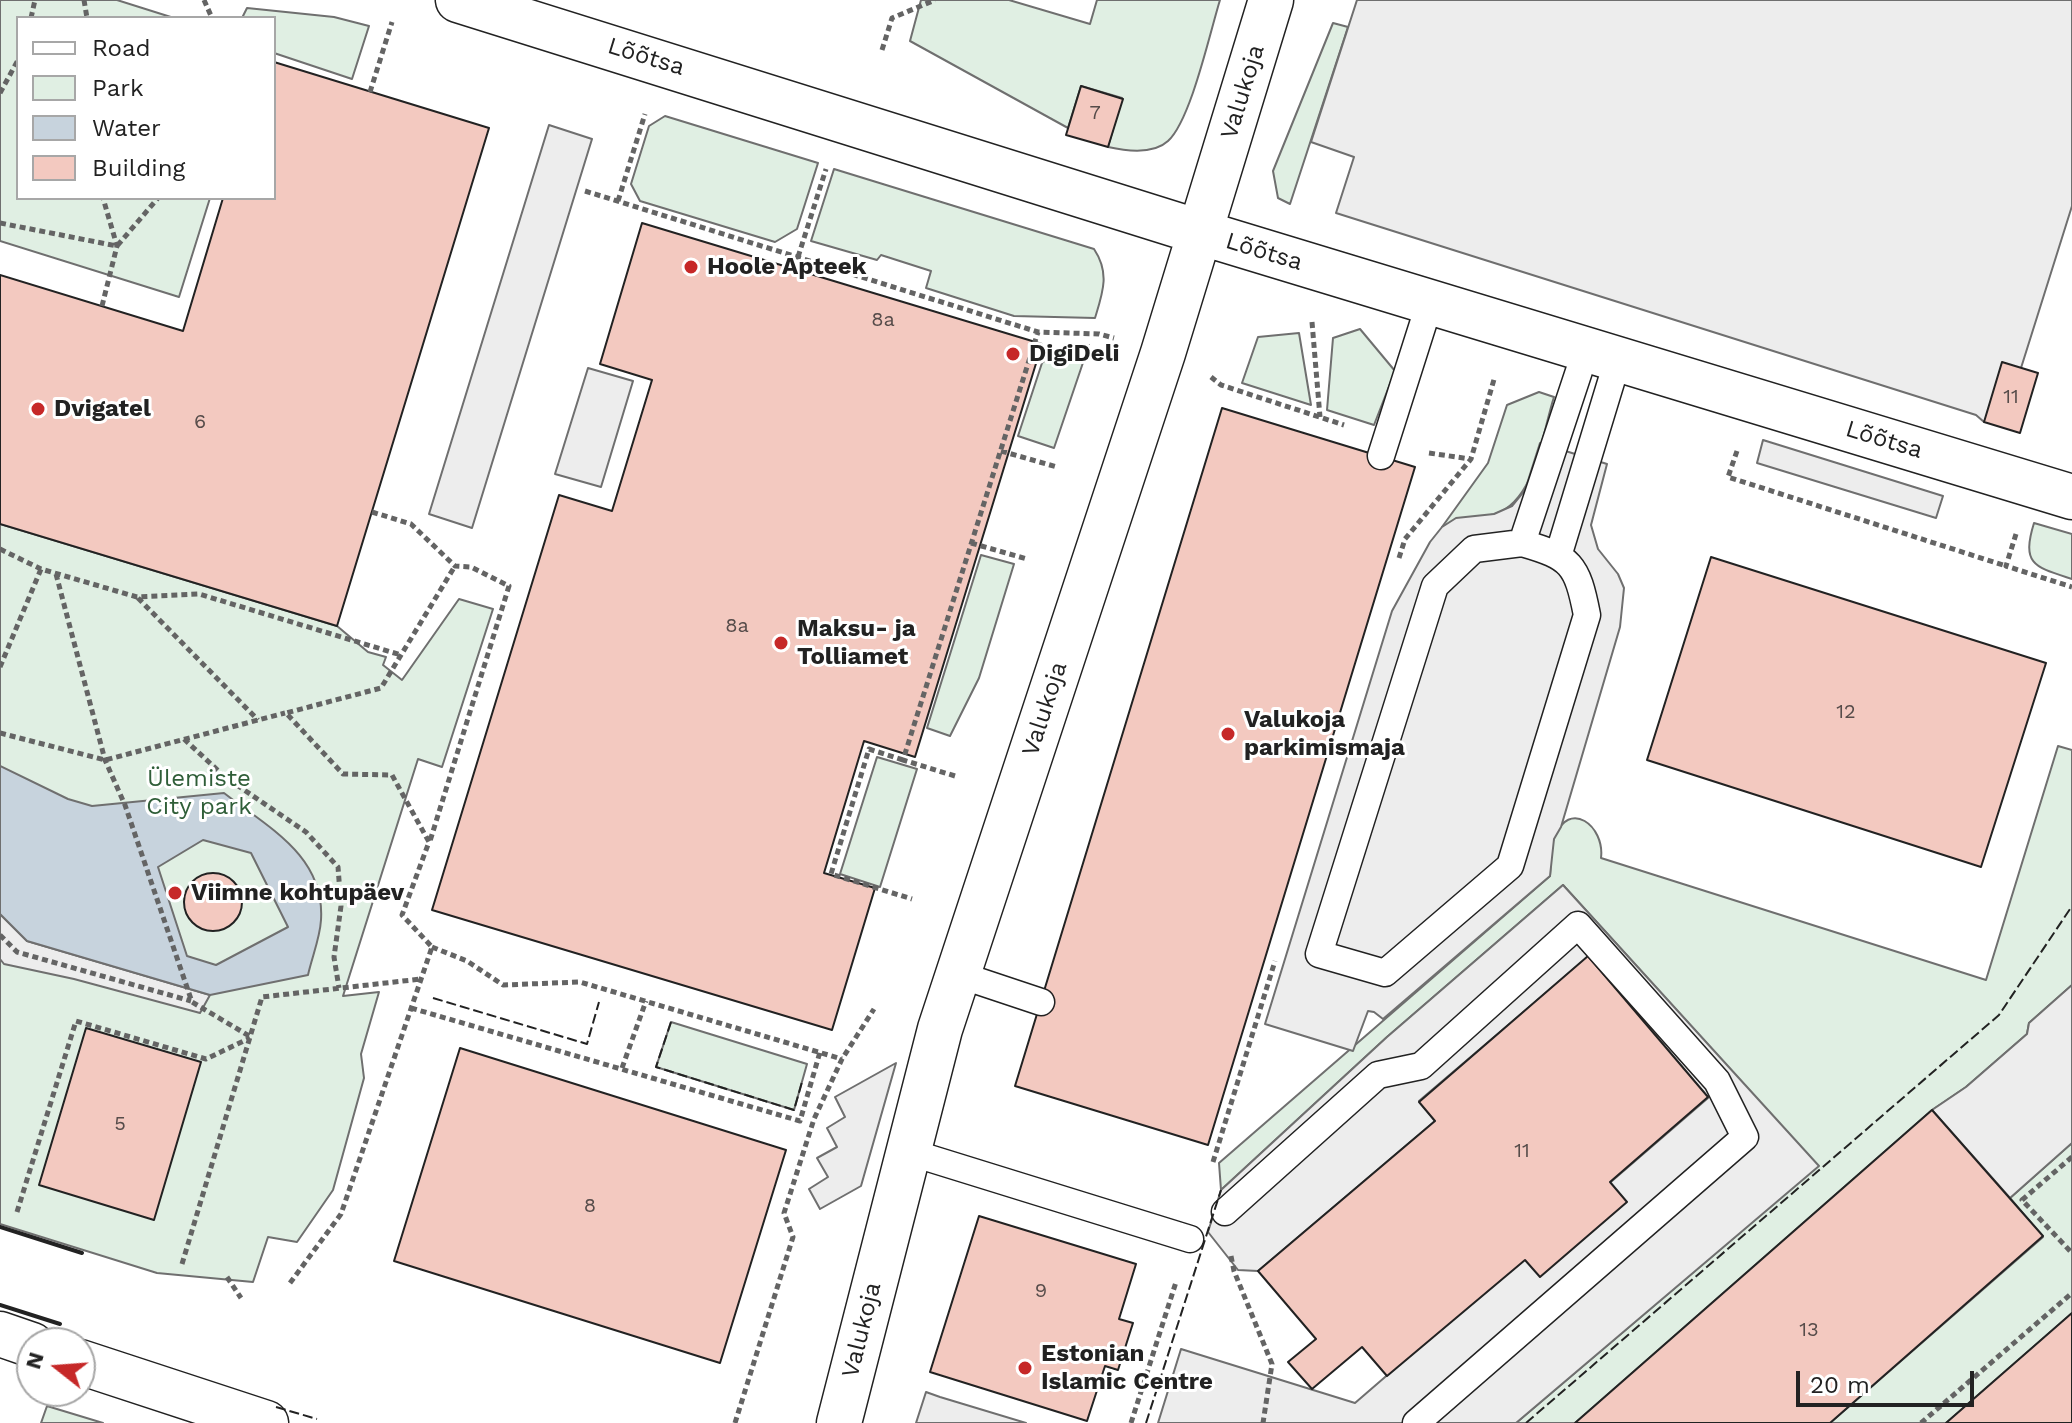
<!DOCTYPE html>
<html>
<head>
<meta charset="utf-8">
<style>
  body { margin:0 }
  #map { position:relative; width:2072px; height:1423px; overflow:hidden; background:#fff; font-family:"Work Sans",sans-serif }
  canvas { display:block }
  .legend { position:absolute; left:16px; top:16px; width:260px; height:184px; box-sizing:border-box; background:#fff; border:2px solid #a7a7a7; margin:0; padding:10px 14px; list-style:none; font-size:24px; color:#222 }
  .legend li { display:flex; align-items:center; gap:16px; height:40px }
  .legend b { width:40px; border:2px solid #a7a7a7 }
  .north { position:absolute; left:16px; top:1327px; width:80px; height:80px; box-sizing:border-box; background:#fff; border:2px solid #a7a7a7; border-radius:50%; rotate:287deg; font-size:22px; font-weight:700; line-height:32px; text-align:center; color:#222 }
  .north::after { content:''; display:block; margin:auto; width:28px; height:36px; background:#c62828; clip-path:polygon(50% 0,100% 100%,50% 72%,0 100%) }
  .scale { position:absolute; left:1796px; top:1371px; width:178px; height:36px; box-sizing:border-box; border:4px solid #222; border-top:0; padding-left:10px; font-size:24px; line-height:28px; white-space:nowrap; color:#222; -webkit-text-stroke:6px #fff; paint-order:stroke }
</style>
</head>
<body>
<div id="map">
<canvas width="2072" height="1423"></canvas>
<ul class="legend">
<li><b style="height:10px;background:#fff"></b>Road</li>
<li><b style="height:22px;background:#e0efe3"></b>Park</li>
<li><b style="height:22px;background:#c7d3dd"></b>Water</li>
<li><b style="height:22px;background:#f3c9c0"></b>Building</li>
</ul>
<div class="north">N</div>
<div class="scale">20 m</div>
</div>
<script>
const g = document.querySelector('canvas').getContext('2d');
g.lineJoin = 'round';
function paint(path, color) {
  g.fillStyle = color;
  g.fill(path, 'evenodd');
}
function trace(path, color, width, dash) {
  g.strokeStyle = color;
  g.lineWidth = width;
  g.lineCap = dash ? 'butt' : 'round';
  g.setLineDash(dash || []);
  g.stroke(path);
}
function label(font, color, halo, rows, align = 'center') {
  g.font = font + ' "Work Sans",sans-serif';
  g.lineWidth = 6;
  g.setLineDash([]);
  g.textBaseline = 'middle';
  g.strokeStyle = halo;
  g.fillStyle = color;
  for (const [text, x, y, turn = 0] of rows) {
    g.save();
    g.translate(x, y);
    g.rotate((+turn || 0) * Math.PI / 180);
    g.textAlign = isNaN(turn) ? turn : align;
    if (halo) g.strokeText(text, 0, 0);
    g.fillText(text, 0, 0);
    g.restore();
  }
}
const green = new Path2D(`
  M 0,0 L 117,0 L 174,18 L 18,18 L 18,198 L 210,198 L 179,297 L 0,241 Z
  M 921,0 L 1009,0 L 1090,24 L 1097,0 L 1220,0 C 1210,32 1191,120 1168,141 C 1153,155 1126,151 1108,147 L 1122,98 L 1081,86 L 1068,128 L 910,41 Z
  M 247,8 L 334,17 L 369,26 L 352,79 L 274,53 L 274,18 L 242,18 Z
  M 1333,23 L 1348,27 L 1290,204 L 1278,198 L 1273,171 Z
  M 665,116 L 818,163 L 797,229 L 775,242 L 640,201 L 631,184 L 649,126 Z
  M 834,169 L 1094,249 C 1110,273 1103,292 1095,318 L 1014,316 L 926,288 L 931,271 L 881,255 L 877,260 L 811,241 Z
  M 1360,329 L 1395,371 L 1374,425 L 1327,410 L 1333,338 Z
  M 1299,333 L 1311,405 L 1242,383 L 1258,337 Z
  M 1066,344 L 1089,345 L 1054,448 L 1018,436 L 1042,363 Z
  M 1539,392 L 1554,397 C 1542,433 1536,501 1495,514 C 1476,520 1460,516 1442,527 L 1488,463 L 1507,405 Z
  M 2034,523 L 2072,534 L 2072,579 C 2035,567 2021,565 2034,523 Z
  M 0,524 L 337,626 L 368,652 L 386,657 L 383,665 L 402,680 L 459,599 L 493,609 L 442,767 L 418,759 L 343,996 L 379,992 L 361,1054 L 364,1078 L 333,1190 L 297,1242 L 268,1237 L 253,1282 L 157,1273 L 0,1224 Z
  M 981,555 L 1014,564 L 979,678 L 950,736 L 927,728 Z
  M 2058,746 L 2072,750 L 2072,985 L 2029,1023 L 2027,1034 L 1966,1087 L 1932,1110 L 1575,1423 L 1516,1423 L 1818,1166 L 1563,885 L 1387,1037 L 1221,1190 L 1219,1163 L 1550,876 C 1551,864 1550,849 1554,838 C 1569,798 1605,826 1601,858 L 1986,980 Z
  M 877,757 L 917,769 L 880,887 L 840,874 Z
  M 671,1022 L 807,1064 L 794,1110 L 656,1067 Z
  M 2072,1143 L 2072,1313 L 1946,1423 L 1830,1423 L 2043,1237 L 2010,1198 Z
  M 47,1406 L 103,1423 L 41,1423 Z`);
const parking = new Path2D(`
  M 1357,0 L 2072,0 L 2072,206 L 2021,368 L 1984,422 L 1976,415 L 1336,213 L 1354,157 L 1311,142 Z
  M 549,125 L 592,139 L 472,528 L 429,514 Z
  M 588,368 L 633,381 L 601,487 L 555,474 Z
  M 1763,440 L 1943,496 L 1936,518 L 1757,463 Z
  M 1540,443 L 1607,464 L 1591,525 L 1598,549 L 1618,574 L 1624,588 L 1620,627 L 1561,827 L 1554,839 L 1550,876 L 1383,1019 L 1374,1012 L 1368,1011 L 1353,1051 L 1265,1024 L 1392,611 L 1430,542 L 1442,527 L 1456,518 L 1494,514 L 1512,506 L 1525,490 Z
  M 1563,885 L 1819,1166 L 1516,1423 L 1158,1423 L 1181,1349 L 1355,1403 L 1708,1098 L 1588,957 L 1419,1101 L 1435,1121 L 1258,1271 L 1238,1270 L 1208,1232 L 1221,1190 L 1387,1037 Z
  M 0,914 L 27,941 L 210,995 L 200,1013 L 74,979 L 4,964 L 0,959 Z
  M 2072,985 L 2072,1143 L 2010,1198 L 1932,1110 L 1966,1087 L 2027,1034 L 2029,1023 Z
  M 896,1063 L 861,1186 L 820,1209 L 809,1189 L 828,1177 L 817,1158 L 837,1147 L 827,1128 L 845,1117 L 835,1097 Z
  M 926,1392 L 940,1397 L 1026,1423 L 916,1423 Z`);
const water = new Path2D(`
  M 0,766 L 68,799 L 92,806 L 224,793 C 269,828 325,856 321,920 C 320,938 312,957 308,975 L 210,995 L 27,941 L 0,914 ZM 203,840 L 251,853 L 288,927 L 216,965 L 187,956 L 158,867 Z`);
const building = new Path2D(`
  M 274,62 L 489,128 L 337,626 L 0,524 L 0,275 L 183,331 L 223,198 L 274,198 Z
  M 1081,86 L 1123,99 L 1108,147 L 1066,135 Z
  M 642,223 L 1042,344 L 915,757 L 864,741 L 824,873 L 875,888 L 832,1030 L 432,910 L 559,495 L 612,511 L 652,380 L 600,364 Z
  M 2002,362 L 2038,373 L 2020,433 L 1984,422 Z
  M 1222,408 L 1415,467 L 1208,1145 L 1015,1086 Z
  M 1711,557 L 2046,663 L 1981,867 L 1647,760 Z
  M184 902a29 29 0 1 1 58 0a29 29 0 1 1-58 0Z
  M 1588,956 L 1708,1097 L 1610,1182 L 1627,1202 L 1540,1277 L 1525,1260 L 1387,1376 L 1362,1347 L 1312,1389 L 1288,1362 L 1316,1339 L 1258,1271 L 1435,1121 L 1419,1102 Z
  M 86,1028 L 201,1062 L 154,1220 L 39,1185 Z
  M 460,1048 L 786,1150 L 720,1363 L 394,1261 Z
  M 1932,1110 L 2043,1236 L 1830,1423 L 1575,1423 Z
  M 979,1216 L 1136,1264 L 1119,1319 L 1133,1323 L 1118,1370 L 1105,1366 L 1087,1421 L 930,1372 Z
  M 2072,1313 L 2072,1423 L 1946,1423 Z`);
const path = new Path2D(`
  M 84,0 L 87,18
  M 204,0 L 212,18
  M 31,18 L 35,0
  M 882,50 L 892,18 L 935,0
  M 370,92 L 392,22
  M 0,93 L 18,60
  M 585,191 L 1038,332 L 1099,334 L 1114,338
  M 618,201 L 645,114
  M 0,223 L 117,246 L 158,198
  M 798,257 L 826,169
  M 102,306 L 117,246 L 103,198
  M 1312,322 L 1320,417
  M 1211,377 L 1221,385 L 1344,425
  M 1001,451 L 1057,467
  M 1737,451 L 1728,477 L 2006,566
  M 1429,453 L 1470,459
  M 372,512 L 411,524 L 455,566 L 471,567 L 509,586 L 430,841
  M 2016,534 L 2006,566 L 2072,587
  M 971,543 L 1027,559
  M 0,549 L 41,569 L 137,597 L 199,594 L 401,655
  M 1399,558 L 1405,539 L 1471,459 L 1495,376
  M 56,574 L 105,760 L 125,805 L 192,1002 L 251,1037
  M 138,598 L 258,720
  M 0,667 L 41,569
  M 0,733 L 105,760 L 285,713
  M 184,739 L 225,777 L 306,832 L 338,867 L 341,906 L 334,957 L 339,988
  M 903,760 L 869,749 L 831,874 L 912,899
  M 955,776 L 903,760 L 1038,332
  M 0,935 L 17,952 L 191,1001
  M 432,947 L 467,961 L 503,985 L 580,982 L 842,1059
  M 411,1008 L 800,1121 L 820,1052
  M 622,1068 L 646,1001
  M 2072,1157 L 2022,1200 L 2072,1253
  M 1213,1162 L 1275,961
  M 17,1212 L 76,1021 L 206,1059 L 250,1038
  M 1231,1256 L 1234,1271 L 1272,1364 L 1263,1423
  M 182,1264 L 262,997 L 421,979
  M 227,1277 L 241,1298
  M 290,1283 L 341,1214 L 432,947 L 402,915 L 429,842 L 392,775 L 343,774 L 286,713 L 381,688 L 455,566
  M 735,1423 L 793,1237 L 784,1213 L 814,1119 L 842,1059 L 874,1009
  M 1131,1423 L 1176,1282
  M 1921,1423 L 2072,1293`);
const lane = new Path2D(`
  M 1381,456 L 1430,302
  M 1522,543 C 1571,557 1577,564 1587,615 L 1510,866 L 1385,973 L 1319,954 L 1435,586 L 1474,549 Z
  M 1522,543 L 1586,350
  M 1559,553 L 1618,359
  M 957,974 L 1041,1002
  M 906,1151 L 1190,1239
  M 1225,1212 L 1378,1075 L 1421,1066 L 1578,925 L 1717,1081 L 1745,1137 L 1416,1423`);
const street = new Path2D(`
  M 458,0 L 1199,232 L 2072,497
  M 0,1334 L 32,1345
  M 80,1362 L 266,1423
  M 839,1423 L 940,1029 L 1163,353 L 1271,0`);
const fence = new Path2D(`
  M 433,998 L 587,1044 L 599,1002
  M 671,1022 L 656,1067 L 794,1110 L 802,1082
  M 276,1407 L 317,1419
  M 1146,1423 L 1221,1190
  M 1526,1423 L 1999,1015 L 2072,906`);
const wall = new Path2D(`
  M 0,1227 L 82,1253
  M 0,1305 L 60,1324`);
const markers = [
  [691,267,8,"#c62828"],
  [1013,354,8,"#c62828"],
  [38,409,8,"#c62828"],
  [781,643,8,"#c62828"],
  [1228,734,8,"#c62828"],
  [175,893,8,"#c62828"],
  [1025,1368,8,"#c62828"]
];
const numberNames = [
  ["7",1095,113],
  ["8a",883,320],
  ["11",2011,397],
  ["6",200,422],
  ["8a",737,626],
  ["12",1846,712],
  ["5",120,1124],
  ["11",1522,1151],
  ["8",590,1206],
  ["9",1041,1291],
  ["13",1809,1330]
];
const streetNames = [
  ["Lõõtsa",646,57,17],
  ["Valukoja",1243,92,-73],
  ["Lõõtsa",1264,252,17],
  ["Lõõtsa",1884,440,17],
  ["Valukoja",1045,709,-72],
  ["Valukoja",862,1330,-76]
];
const poiNames = [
  ["Hoole Apteek",707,267],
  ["DigiDeli",1029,354],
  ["Dvigatel",54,409],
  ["Maksu- ja",797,629],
  ["Tolliamet",797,657],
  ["Valukoja",1244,720],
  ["parkimismaja",1244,748],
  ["Viimne kohtupäev",191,893],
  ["Estonian",1041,1354],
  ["Islamic Centre",1041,1382]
];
const parkNames = [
  ["Ülemiste",199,779],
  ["City park",199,807]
];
paint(green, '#e0efe3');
trace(green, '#6f6f6f', 2);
paint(parking, '#ededed');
trace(parking, '#6f6f6f', 2);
paint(water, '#c7d3dd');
trace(water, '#6f6f6f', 2);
paint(building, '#f3c9c0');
trace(building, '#222', 2);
trace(lane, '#222', 29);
trace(street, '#222', 47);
trace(path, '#646464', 5, [6, 4]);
trace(lane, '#fff', 26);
trace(street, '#fff', 44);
trace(fence, '#222', 2, [10, 4]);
trace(wall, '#222', 4);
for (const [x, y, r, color] of markers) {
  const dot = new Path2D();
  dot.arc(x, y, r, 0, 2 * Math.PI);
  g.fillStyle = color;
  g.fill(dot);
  trace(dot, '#fff', 3);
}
label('20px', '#564c4a', null, numberNames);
label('24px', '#222', '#fff', streetNames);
label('bold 24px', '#222', '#fff', poiNames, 'left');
label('24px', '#2f5e38', '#fff', parkNames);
</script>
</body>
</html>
